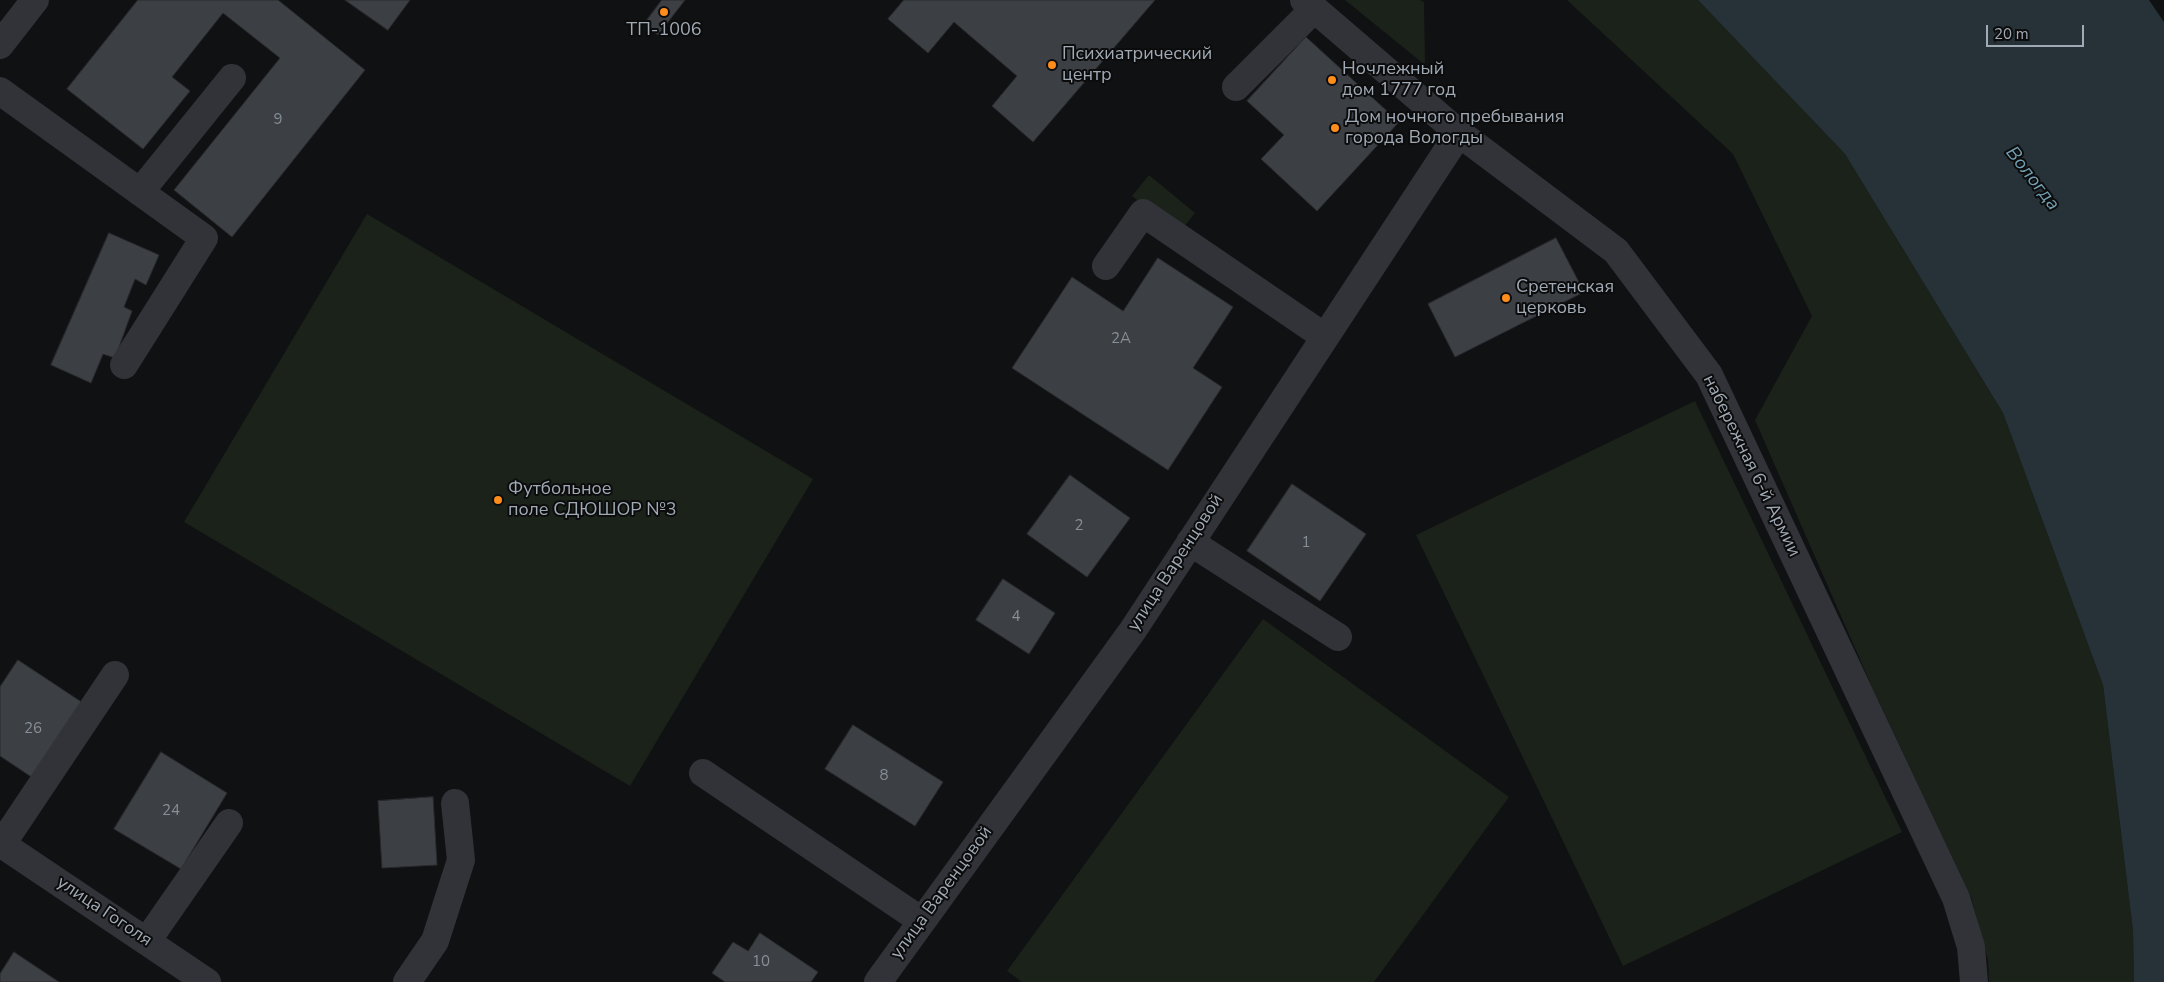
<!DOCTYPE html>
<html>
<head>
<meta charset="utf-8">
<style>
  body { margin:0 }
  #map { position:relative; width:2164px; height:982px; overflow:hidden; background:#101112; font-family:"Nunito Sans",sans-serif }
  canvas { display:block }
  .scale { position:absolute; left:1986px; top:25px; width:98px; height:22px; box-sizing:border-box; border:2px solid #a0aab5; border-top:0; padding-left:6px; font-size:15px; line-height:18px; white-space:nowrap; color:#a0aab5; -webkit-text-stroke:4px #0c0c0d; paint-order:stroke }
</style>
</head>
<body>
<div id="map">
<canvas width="2164" height="982"></canvas>
<div class="scale">20 m</div>
</div>
<script>
const g = document.querySelector('canvas').getContext('2d');
g.lineJoin = 'round';
function paint(path, color) {
  g.fillStyle = color;
  g.fill(path, 'evenodd');
}
function trace(path, color, width, dash) {
  g.strokeStyle = color;
  g.lineWidth = width;
  g.lineCap = dash ? 'butt' : 'round';
  g.setLineDash(dash || []);
  g.stroke(path);
}
function label(font, color, halo, rows, align = 'center') {
  g.font = font + ' "Nunito Sans",sans-serif';
  g.lineWidth = 4;
  g.setLineDash([]);
  g.textBaseline = 'middle';
  g.strokeStyle = halo;
  g.fillStyle = color;
  for (const [text, x, y, turn = 0] of rows) {
    g.save();
    g.translate(x, y);
    g.rotate((+turn || 0) * Math.PI / 180);
    g.textAlign = isNaN(turn) ? turn : align;
    if (halo) g.strokeText(text, 0, 0);
    g.fillText(text, 0, 0);
    g.restore();
  }
}
const green = new Path2D(`
  M 1345,0 L 1420,0 L 1424,2 L 1425,65 Z
  M 1567,0 L 1698,0 L 1845,154 L 2003,413 L 2103,685 L 2133,931 L 2134,982 L 1989,982 L 1988,960 L 1971,897 L 1873,689 L 1755,420 L 1812,316 L 1733,154 Z
  M 1149,175 L 1195,213 L 1179,233 L 1132,196 Z
  M 367,214 L 813,479 L 630,786 L 184,522 Z
  M 1695,401 L 1902,832 L 1623,966 L 1416,535 Z
  M 1263,619 L 1509,797 L 1374,982 L 1022,982 L 1007,971 Z`);
const water = new Path2D(`
  M 1698,0 L 2149,0 L 2164,22 L 2164,982 L 2134,982 L 2133,931 L 2103,685 L 2003,413 L 1845,154 Z`);
const building = new Path2D(`
  M 138,0 L 278,0 L 365,70 L 232,237 L 174,190 L 280,58 L 223,13 L 172,77 L 190,91 L 143,149 L 67,89 Z
  M 345,0 L 410,0 L 388,30 Z
  M 662,0 L 685,0 L 658,35 L 644,24 Z
  M 904,0 L 1155,0 L 1033,142 L 992,106 L 1017,76 L 954,22 L 928,53 L 888,19 Z
  M 1306,37 L 1399,122 L 1317,211 L 1261,159 L 1284,135 L 1247,101 Z
  M 109,233 L 159,255 L 146,285 L 135,279 L 124,307 L 132,311 L 115,358 L 103,354 L 91,383 L 51,365 Z
  M 1556,238 L 1584,292 L 1455,357 L 1428,304 Z
  M 1158,258 L 1233,307 L 1193,368 L 1222,387 L 1168,470 L 1012,368 L 1072,277 L 1123,311 Z
  M 1070,475 L 1130,518 L 1087,577 L 1027,534 Z
  M 1292,484 L 1366,534 L 1320,601 L 1247,551 Z
  M 1003,579 L 1055,613 L 1029,654 L 976,620 Z
  M 18,660 L 83,703 L 33,778 L 0,756 L 0,687 Z
  M 853,725 L 943,782 L 915,826 L 825,769 Z
  M 161,752 L 227,793 L 181,869 L 114,829 Z
  M 433,797 L 437,865 L 382,868 L 378,801 Z
  M 760,933 L 818,972 L 811,982 L 725,982 L 712,973 L 733,942 L 748,951 Z
  M 14,952 L 59,982 L 0,982 L 0,974 Z`);
const minor = new Path2D(`
  M 1304,0 L 1459,133 L 1616,251 L 1709,375 L 1956,898 L 1971,947 L 1974,982
  M 0,45 L 35,0
  M 1236,87 L 1314,9
  M 0,91 L 204,238 L 124,365
  M 140,192 L 232,78
  M 1106,266 L 1143,213 L 1325,337
  M 1190,542 L 1338,637
  M 703,773 L 922,921
  M 0,843 L 207,982
  M 2,844 L 115,675
  M 147,941 L 229,823
  M 407,982 L 435,941 L 461,860 L 455,803
  M 878,982 L 1133,630 L 1459,133`);
const markers = [
  [664,12,5,"#ff8d1c"],
  [1052,65,5,"#ff8d1c"],
  [1332,80,5,"#ff8d1c"],
  [1335,128,5,"#ff8d1c"],
  [1506,298,5,"#ff8d1c"],
  [498,500,5,"#ff8d1c"]
];
const numberNames = [
  ["9",278,120],
  ["2А",1121,339],
  ["2",1079,526],
  ["1",1306,543],
  ["4",1016,617],
  ["26",33,729],
  ["8",884,776],
  ["24",171,811],
  ["10",761,962]
];
const poiNames = [
  ["ТП-1006",664,31,"center"],
  ["Психиатрический",1062,55],
  ["центр",1062,76],
  ["Ночлежный",1342,70],
  ["дом 1777 год",1342,91],
  ["Дом ночного пребывания",1345,118],
  ["города Вологды",1345,139],
  ["Сретенская",1516,288],
  ["церковь",1516,309],
  ["Футбольное",508,490],
  ["поле СДЮШОР №3",508,511]
];
const streetNames = [
  ["набережная 6-й Армии",1751,466,64],
  ["улица Варенцовой",1176,563,-57],
  ["улица Варенцовой",942,893,-54],
  ["улица Гоголя",104,912,34]
];
const waterNames = [
  ["Вологда",2032,179,52]
];
paint(green, '#1b221a');
paint(water, '#263237');
paint(building, '#3c3f43');
trace(building, '#2a2b2e', 1);
trace(minor, '#313338', 28);
for (const [x, y, r, color] of markers) {
  const dot = new Path2D();
  dot.arc(x, y, r, 0, 2 * Math.PI);
  g.fillStyle = color;
  g.fill(dot);
  trace(dot, '#0c0c0d', 2);
}
label('15px', '#878f98', null, numberNames);
label('18px', '#a0aab5', '#0c0c0d', poiNames, 'left');
label('18px', '#a0aab5', '#0c0c0d', streetNames);
label('italic 19px', '#73a0b4', '#0c0c0d', waterNames);
</script>
</body>
</html>
